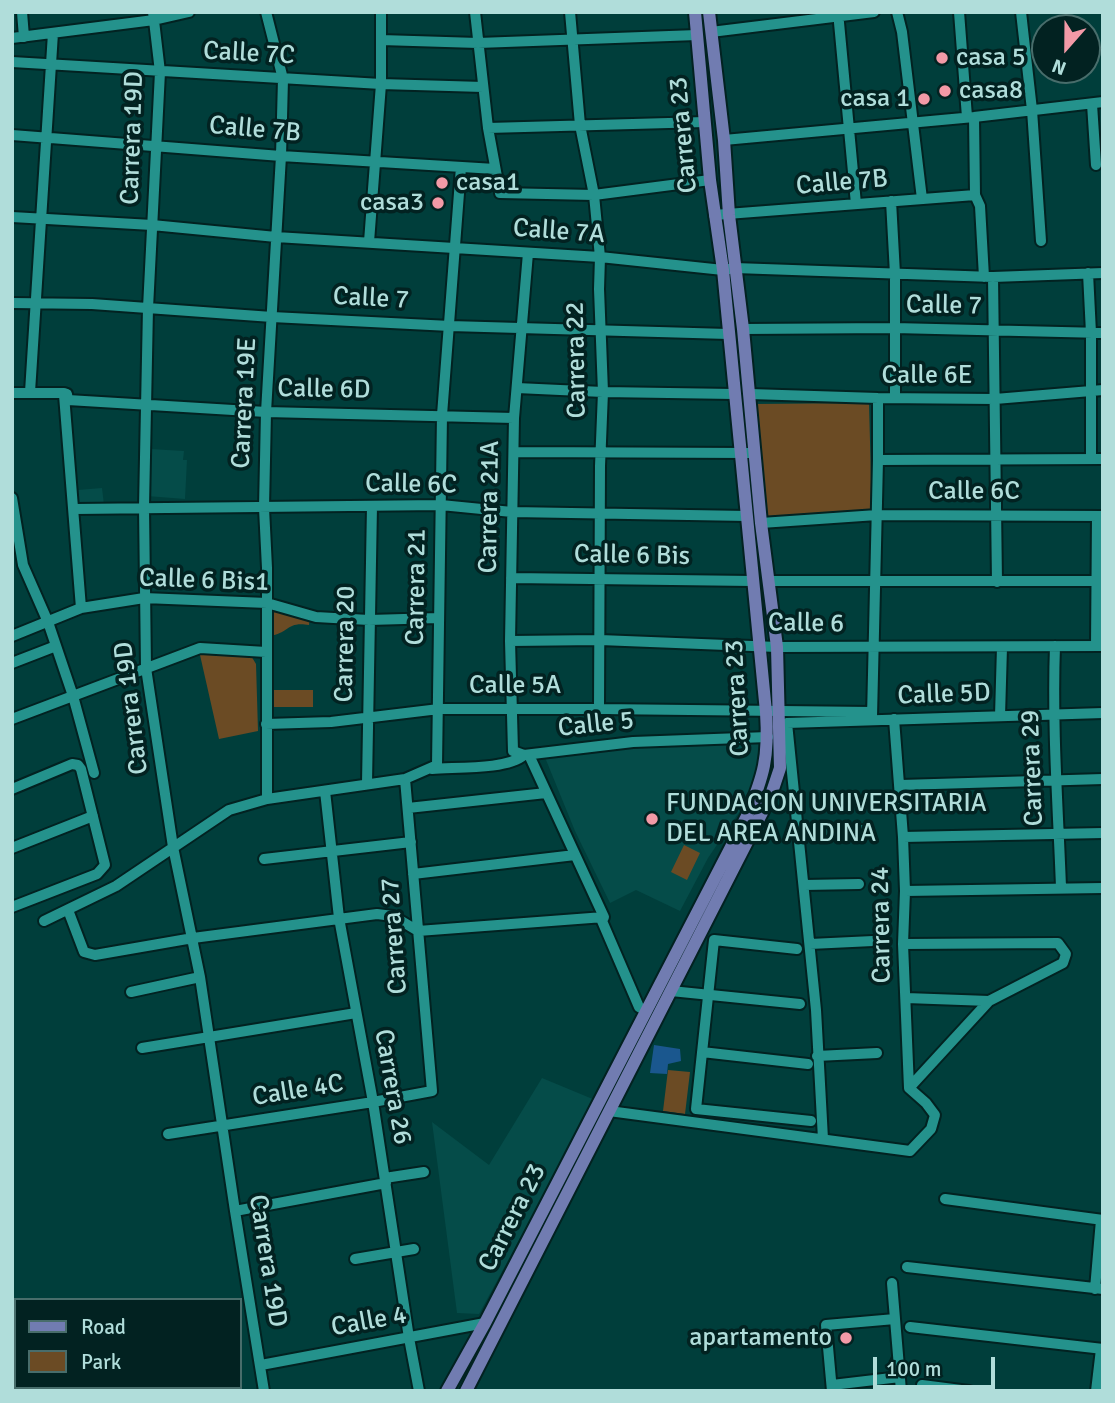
<!DOCTYPE html>
<html>
<head>
<meta charset="utf-8">
<style>
  body { margin:0 }
  #map { position:relative; width:1115px; height:1403px; overflow:hidden; background:#003e3b; font-family:Signika,sans-serif }
  canvas { display:block }
  .frame { position:absolute; inset:0; border:14px solid #b0ddda; pointer-events:none }
  .legend { position:absolute; left:14px; top:1298px; width:228px; height:91px; box-sizing:border-box; background:#022221; border:2px solid #486d6b; margin:0; padding:9px 12px; list-style:none; font-size:21px; color:#b0ddda }
  .legend li { display:flex; align-items:center; gap:14px; height:35px }
  .legend b { width:35px; border:2px solid #486d6b }
  .north { position:absolute; left:1031px; top:14px; width:70px; height:70px; box-sizing:border-box; background:#022221; border:2px solid #486d6b; border-radius:50%; rotate:201deg; font-size:19px; font-weight:700; line-height:28px; text-align:center; color:#b0ddda }
  .north::after { content:''; display:block; margin:auto; width:24px; height:32px; background:#f39aa7; clip-path:polygon(50% 0,100% 100%,50% 72%,0 100%) }
  .scale { position:absolute; left:873px; top:1357px; width:122px; height:32px; box-sizing:border-box; border:4px solid #b0ddda; border-top:0; padding-left:9px; font-size:21px; line-height:24px; white-space:nowrap; color:#b0ddda; -webkit-text-stroke:5px #022221; paint-order:stroke }
</style>
</head>
<body>
<div id="map">
<canvas width="1115" height="1403"></canvas>
<div class="frame"></div>
<ul class="legend">
<li><b style="height:9px;background:#717cb1"></b>Road</li>
<li><b style="height:19px;background:#6b4b24"></b>Park</li>
</ul>
<div class="north">N</div>
<div class="scale">100 m</div>
</div>
<script>
const g = document.querySelector('canvas').getContext('2d');
g.lineJoin = 'round';
function paint(path, color) {
  g.fillStyle = color;
  g.fill(path, 'evenodd');
}
function trace(path, color, width, dash) {
  g.strokeStyle = color;
  g.lineWidth = width;
  g.lineCap = dash ? 'butt' : 'round';
  g.setLineDash(dash || []);
  g.stroke(path);
}
function label(font, color, halo, rows, align = 'center') {
  g.font = font + ' Signika,sans-serif';
  g.lineWidth = 7;
  g.setLineDash([]);
  g.textBaseline = 'middle';
  g.strokeStyle = halo;
  g.fillStyle = color;
  for (const [text, x, y, turn = 0] of rows) {
    g.save();
    g.translate(x, y);
    g.rotate((+turn || 0) * Math.PI / 180);
    g.textAlign = isNaN(turn) ? turn : align;
    if (halo) g.strokeText(text, 0, 0);
    g.fillText(text, 0, 0);
    g.restore();
  }
}
const built = new Path2D(`
  M 150,449 L 184,451 L 183,460 L 187,460 L 185,499 L 147,496 Z
  M 102,488 L 104,505 L 79,505 L 78,490 Z
  M 763,738 L 760,770 L 750,796 L 708,858 L 680,911 L 636,890 L 610,903 L 575,831 L 544,755 L 639,743 Z
  M 542,1078 L 595,1100 L 479,1314 L 457,1313 L 432,1122 L 489,1165 Z
  M 12,1356 L 16,1357 L 16,1387 L 148,1387 L 147,1391 L 12,1391 Z`);
const green = new Path2D(`
  M 869,403 L 872,518 L 766,521 L 754,404 Z
  M 269,606 L 310,616 L 309,625 C 287,621 289,633 270,636 Z
  M 241,649 L 250,654 L 256,664 L 258,731 L 219,739 L 200,655 Z
  M 274,690 L 313,690 L 313,707 L 274,707 Z
  M 684,845 L 700,853 L 687,880 L 671,872 Z
  M 668,1070 L 690,1072 L 685,1114 L 663,1111 Z`);
const water = new Path2D(`
  M 654,1045 L 680,1049 L 681,1061 L 668,1064 L 667,1074 L 650,1073 Z`);
const minor = new Path2D(`
  M 22,12 L 24,37
  M 153,12 L 160,72 L 148,308 L 144,507 L 146,668 L 173,847 L 200,977 L 235,1211 L 264,1391
  M 266,12 L 283,79 L 281,156 L 266,412 L 264,508 L 267,568 L 267,799
  M 475,12 L 488,128 L 500,193 L 594,195 L 710,180
  M 570,12 L 580,125 L 594,195 L 600,257 L 599,289 L 603,392 L 600,466 L 599,709
  M 838,12 L 856,204
  M 897,12 L 902,32 L 922,199
  M 959,12 L 967,117
  M 1021,12 L 1032,110 L 1041,241
  M 711,32 L 874,12
  M 12,38 L 154,20 L 189,12
  M 381,40 L 478,43 L 697,35
  M 12,62 L 381,84 L 483,87
  M 1092,104 L 1096,165
  M 974,117 L 975,195 L 980,206 L 984,277
  M 488,128 L 705,122
  M 12,135 L 281,156 L 495,169
  M 724,140 L 974,117 L 1103,102
  M 891,201 L 895,274 L 895,398
  M 714,215 L 975,195
  M 12,217 L 152,225 L 276,237 L 600,257 L 723,270 L 735,268 L 993,277 L 1103,273
  M 369,242 L 381,84 L 381,12
  M 1088,273 L 1091,333 L 1091,459
  M 993,277 L 997,582
  M 12,303 L 92,304 L 272,317 L 450,326 L 728,334
  M 743,329 L 894,328 L 1103,333
  M 517,388 L 603,392 L 734,394
  M 30,392 L 53,33
  M 12,393 L 64,393 L 67,394 L 68,400 L 266,412 L 514,418
  M 750,394 L 878,398 L 995,399 L 1103,390
  M 64,395 L 81,608
  M 514,452 L 749,453
  M 878,460 L 1103,459
  M 12,498 L 23,565 L 48,622 L 73,696 L 94,773
  M 75,509 L 441,505 L 512,512 L 747,516
  M 761,523 L 877,515 L 1103,516
  M 511,578 L 752,581
  M 769,581 L 1103,581
  M 12,636 L 81,608 L 144,598 L 267,603 L 316,617 L 369,620 L 439,618
  M 510,641 L 600,640 L 777,647 L 1103,646
  M 1055,646 C 1052,727 1058,807 1061,887
  M 1096,646 L 1097,516
  M 12,663 L 56,646
  M 1000,716 L 1002,647
  M 872,717 L 878,460 L 878,398
  M 12,719 L 200,648 L 266,652
  M 894,719 L 903,837 L 905,891 L 903,944 L 909,1088
  M 266,724 L 331,722 L 439,709 L 599,709 L 872,712
  M 524,755 L 513,751 L 510,641 L 514,418 L 528,253
  M 529,755 L 604,917 L 602,921 L 639,1007 L 645,1010
  M 432,769 C 455,767 507,770 524,755 L 633,742 L 768,737
  M 367,783 L 372,506
  M 901,785 L 1103,779
  M 12,789 L 72,764 L 78,765 L 81,769 L 105,865 L 97,874 L 12,907
  M 325,791 L 339,918 L 373,1102 L 409,1338 L 419,1391
  M 408,808 L 546,793
  M 798,833 L 863,830
  M 903,837 L 1103,833
  M 12,848 L 93,816
  M 264,859 L 411,842
  M 413,874 L 575,855
  M 804,885 L 859,884
  M 905,891 L 1103,888
  M 68,910 L 84,952 L 95,955 L 193,938 L 377,914 L 393,916 L 418,931 L 604,917
  M 44,921 L 116,886 L 229,810 L 267,799 L 405,779 L 437,765 L 442,415 L 461,167
  M 810,944 L 873,941
  M 903,944 L 1058,943 L 1066,954 L 1063,963 L 989,1001 L 909,1088
  M 797,949 L 714,940 L 696,1109 L 811,1121
  M 671,991 L 800,1004
  M 131,992 L 200,977
  M 906,998 L 989,1001
  M 142,1048 L 356,1013
  M 702,1052 L 808,1064
  M 817,1056 L 877,1053
  M 609,1111 L 910,1151 L 931,1129 L 935,1115 L 926,1103 L 909,1088
  M 168,1134 L 373,1102 L 432,1091 L 405,779
  M 823,1139 L 816,1010 L 787,723 L 1103,713
  M 385,1178 L 424,1172
  M 945,1199 L 1103,1220
  M 235,1211 L 386,1183
  M 355,1259 L 414,1249
  M 907,1267 L 1103,1289
  M 892,1283 L 901,1391
  M 1095,1289 L 1101,1220
  M 910,1327 L 1103,1349
  M 261,1365 L 485,1323
  M 832,1385 L 900,1377
  M 922,1385 L 969,1391
  M 832,1391 L 826,1325 L 895,1319
  M 1096,1391 L 1101,1349`);
const major = new Path2D(`
  M 447,1391 L 485,1323 L 747,816 C 764,775 769,757 766,712 L 723,270 L 710,180 L 695,12
  M 466,1391 L 771,795 L 780,768 L 777,647 L 761,523 L 743,329 L 729,215 L 724,140 L 709,12`);
const markers = [
  [942,58,7,"#f39aa7"],
  [945,91,7,"#f39aa7"],
  [924,99,7,"#f39aa7"],
  [442,183,7,"#f39aa7"],
  [438,203,7,"#f39aa7"],
  [652,819,7,"#f39aa7"],
  [846,1338,7,"#f39aa7"]
];
const streetNames = [
  ["Calle 7C",249,54,3],
  ["Calle 7B",255,130,5],
  ["Carrera 23",684,135,-95],
  ["Carrera 19D",133,138,-88],
  ["Calle 7B",842,183,-5],
  ["Calle 7A",559,232,4],
  ["Calle 7",371,299,3],
  ["Calle 7",944,306,1],
  ["Carrera 22",577,360,-91],
  ["Calle 6E",927,376],
  ["Calle 6D",324,390,1],
  ["Carrera 19E",245,403,-87],
  ["Calle 6C",411,485,1],
  ["Calle 6C",974,492],
  ["Carrera 21A",490,507,-89],
  ["Calle 6 Bis",632,556,1],
  ["Calle 6 Bis1",204,581,2],
  ["Carrera 21",417,587,-89],
  ["Calle 6",806,624,1],
  ["Carrera 20",346,644,-89],
  ["Calle 5A",515,686],
  ["Calle 5D",944,695,-2],
  ["Carrera 23",738,698,-93],
  ["Carrera 19D",132,708,-97],
  ["Calle 5",596,725,-6],
  ["Carrera 29",1033,768,-92],
  ["Carrera 24",882,925,-91],
  ["Carrera 27",395,936,-94],
  ["Carrera 26",392,1087,80],
  ["Calle 4C",298,1091,-9],
  ["Carrera 23",513,1218,-63],
  ["Carrera 19D",267,1261,81],
  ["Calle 4",369,1322,-10]
];
const poiNames = [
  ["casa 5",956,58],
  ["casa8",959,91],
  ["casa 1",910,99,"right"],
  ["casa1",456,183],
  ["casa3",424,203,"right"],
  ["FUNDACION UNIVERSITARIA",666,804],
  ["DEL AREA ANDINA",666,834],
  ["apartamento",832,1338,"right"]
];
paint(built, '#054c49');
paint(green, '#6b4b24');
paint(water, '#1a578e');
trace(minor, '#022221', 14);
trace(major, '#022221', 16);
trace(minor, '#24928c', 10);
trace(major, '#717cb1', 12);
for (const [x, y, r, color] of markers) {
  const dot = new Path2D();
  dot.arc(x, y, r, 0, 2 * Math.PI);
  g.fillStyle = color;
  g.fill(dot);
  trace(dot, '#022221', 2.5);
}
label('26px', '#b0ddda', '#022221', streetNames);
label('26px', '#b0ddda', '#022221', poiNames, 'left');
</script>
</body>
</html>
